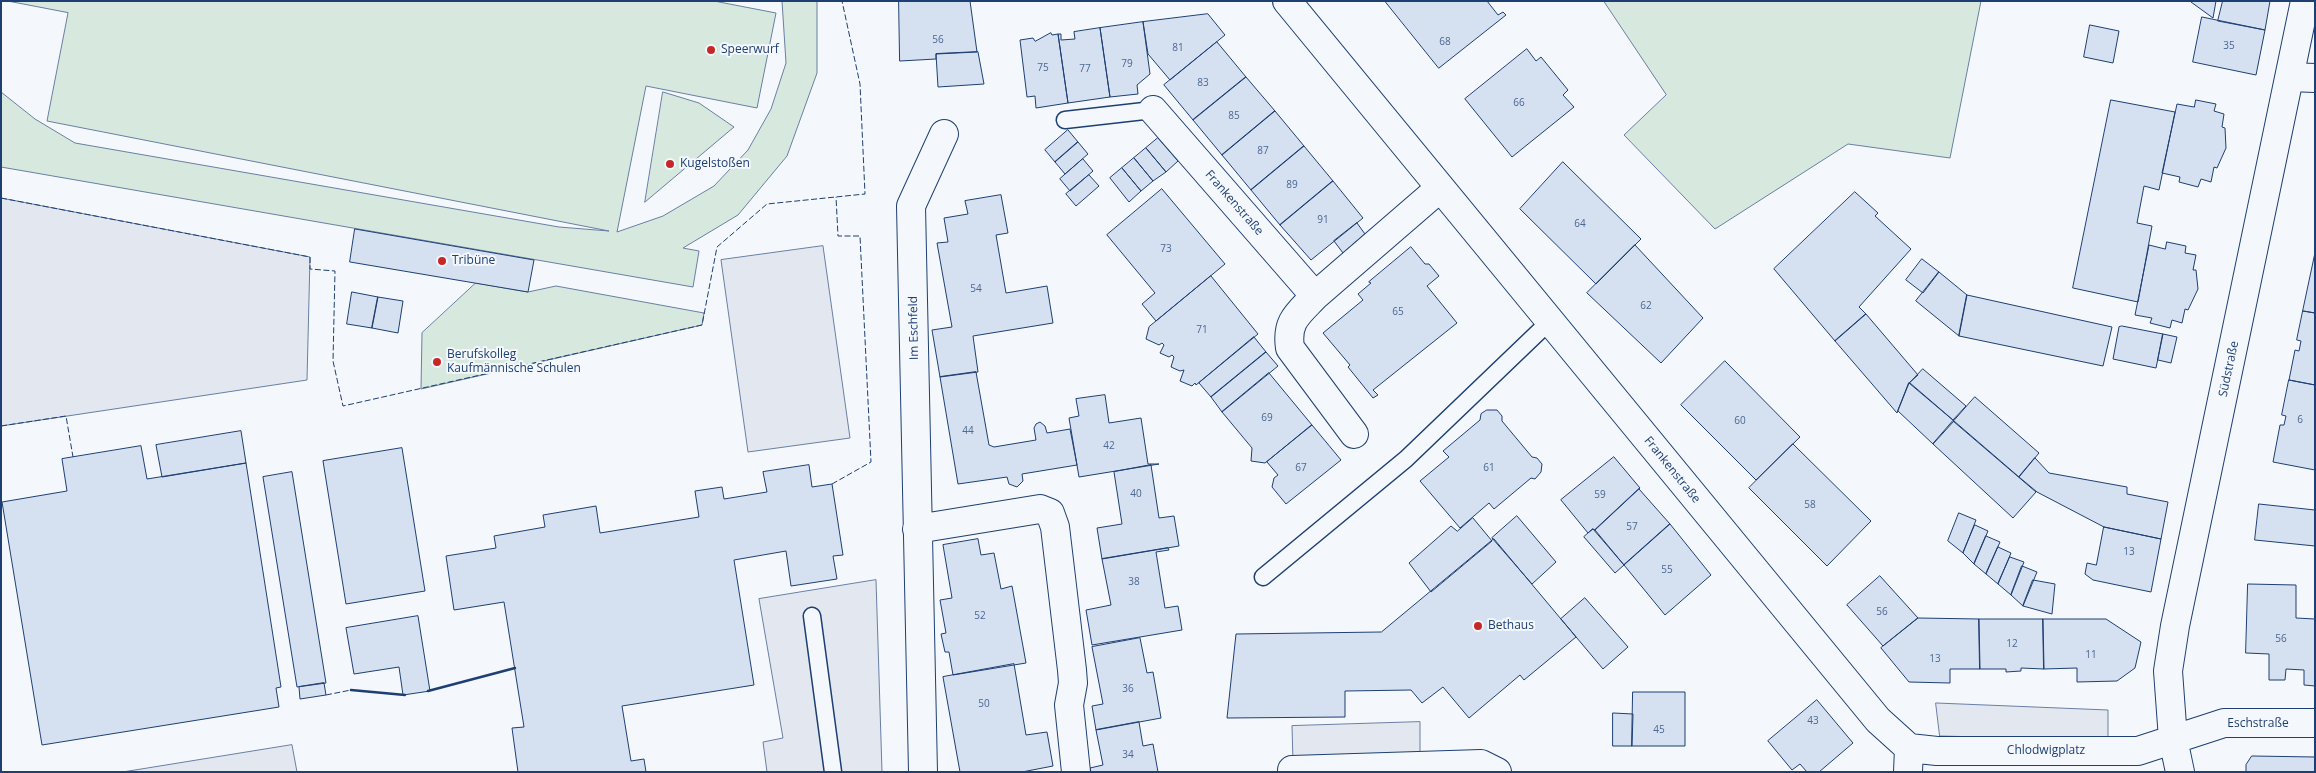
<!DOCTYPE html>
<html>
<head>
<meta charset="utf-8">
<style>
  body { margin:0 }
  #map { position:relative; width:2316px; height:773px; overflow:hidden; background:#f4f7fb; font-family:"Open Sans",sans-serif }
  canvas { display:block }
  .frame { position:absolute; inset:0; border:2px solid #1d3f73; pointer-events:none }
</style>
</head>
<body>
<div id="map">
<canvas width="2316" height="773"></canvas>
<div class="frame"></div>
</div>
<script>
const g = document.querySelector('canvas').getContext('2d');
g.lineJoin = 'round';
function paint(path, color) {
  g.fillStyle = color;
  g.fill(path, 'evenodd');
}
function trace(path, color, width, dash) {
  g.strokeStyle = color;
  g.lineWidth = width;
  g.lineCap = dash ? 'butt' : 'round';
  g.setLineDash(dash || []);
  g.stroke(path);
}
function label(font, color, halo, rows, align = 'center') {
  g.font = font + ' "Open Sans",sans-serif';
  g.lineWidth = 4;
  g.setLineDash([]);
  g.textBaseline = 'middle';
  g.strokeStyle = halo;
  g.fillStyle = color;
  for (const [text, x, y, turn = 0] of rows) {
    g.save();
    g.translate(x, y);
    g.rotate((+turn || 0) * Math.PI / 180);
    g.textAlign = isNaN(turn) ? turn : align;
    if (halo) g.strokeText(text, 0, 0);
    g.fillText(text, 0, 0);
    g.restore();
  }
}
const green = new Path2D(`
  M 8,1 L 714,1 L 776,13 L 757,108 L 646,86 L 617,232 L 663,216 L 714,186 L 748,150 L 771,109 L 786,63 L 782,1 L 817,1 L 817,73 L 787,156 L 738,215 L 683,248 L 699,251 L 693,287 L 1,167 L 1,92 L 35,119 L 75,143 L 559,227 L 609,231 L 47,121 L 68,13 Z
  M 1604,1 L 1981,1 L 1950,158 L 1848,144 L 1715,229 L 1624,135 L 1666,95 Z
  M 663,92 L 699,103 L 734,127 L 645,202 Z
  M 476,283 L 528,292 L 556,286 L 704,313 L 702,325 L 421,389 L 422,333 Z`);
const parking = new Path2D(`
  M 1,198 L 310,257 L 307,380 L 1,426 Z
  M 823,246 L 850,438 L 748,452 L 721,260 Z
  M 876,580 L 882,772 L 767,772 L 763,742 L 783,738 L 759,599 Z
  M 1936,703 L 2108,710 L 2108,740 L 1940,736 Z
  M 1420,722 L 1420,772 L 1293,762 L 1292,726 Z
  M 292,745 L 297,772 L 123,772 Z`);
const building = new Path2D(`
  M 899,1 L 970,1 L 977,52 L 936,54 L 936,59 L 900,61 Z
  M 1385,1 L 1487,1 L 1498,15 L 1503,12 L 1506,15 L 1439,68 Z
  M 2216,1 L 2213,18 L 2191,2 L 2191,1 Z
  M 2223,1 L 2270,1 L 2265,30 L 2218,21 Z
  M 1208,14 L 1225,35 L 1170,80 L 1148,54 L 1143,22 Z
  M 2202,17 L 2265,30 L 2256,75 L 2193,62 Z
  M 1143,22 L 1150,74 L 1137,85 L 1138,94 L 1110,97 L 1100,28 Z
  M 2090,25 L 2119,31 L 2113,63 L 2084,57 Z
  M 1100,28 L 1110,97 L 1068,103 L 1058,34 L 1061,34 L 1061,40 L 1075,39 L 1074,32 Z
  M 1051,33 L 1052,35 L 1058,34 L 1068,103 L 1036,108 L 1035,96 L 1027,97 L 1020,40 L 1033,38 L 1035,41 Z
  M 1217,42 L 1246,77 L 1193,120 L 1164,85 Z
  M 1527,49 L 1536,61 L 1541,57 L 1568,90 L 1563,95 L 1574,107 L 1512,157 L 1465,99 Z
  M 978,52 L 984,84 L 938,87 L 936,54 Z
  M 1246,77 L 1275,111 L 1222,155 L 1193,120 Z
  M 2111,100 L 2175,112 L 2159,190 L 2144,186 L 2137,223 L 2152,226 L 2138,302 L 2073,288 Z
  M 2196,100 L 2216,104 L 2214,111 L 2224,114 L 2222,127 L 2225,128 L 2226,148 L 2217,168 L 2214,167 L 2211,182 L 2201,179 L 2198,187 L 2179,182 L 2180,177 L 2162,173 L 2177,104 L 2194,107 Z
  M 1275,111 L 1304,146 L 1251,190 L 1222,155 Z
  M 1068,130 L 1078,142 L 1055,162 L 1045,150 Z
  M 1158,138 L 1178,161 L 1166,172 L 1146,148 Z
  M 1078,142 L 1088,154 L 1065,174 L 1055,162 Z
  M 1304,146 L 1333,181 L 1280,225 L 1251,190 Z
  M 1146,148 L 1166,172 L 1153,181 L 1134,158 Z
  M 1134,158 L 1153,181 L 1141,191 L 1122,168 Z
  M 1083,159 L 1093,171 L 1070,191 L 1060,179 Z
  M 1563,162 L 1641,239 L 1596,284 L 1520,209 Z
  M 1122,168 L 1141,191 L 1129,202 L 1110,178 Z
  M 1089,175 L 1099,186 L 1076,206 L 1066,194 Z
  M 1333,181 L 1363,218 L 1311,260 L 1280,225 Z
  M 1162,189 L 1225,264 L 1156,321 L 1142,304 L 1155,293 L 1107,235 Z
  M 1855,192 L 1878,213 L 1875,216 L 1911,249 L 1859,307 L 1866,314 L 1835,341 L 1774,269 Z
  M 1001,195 L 1008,233 L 996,235 L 1006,293 L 1047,286 L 1053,323 L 973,336 L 978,372 L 940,377 L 932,330 L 952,327 L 937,243 L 948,242 L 944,218 L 968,214 L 965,201 Z
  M 1357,223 L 1365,234 L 1343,253 L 1334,241 Z
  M 355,229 L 534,260 L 528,292 L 350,262 Z
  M 2167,242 L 2186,246 L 2185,253 L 2196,255 L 2193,270 L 2196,270 L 2198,289 L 2188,310 L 2185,309 L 2182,323 L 2172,320 L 2170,328 L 2150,323 L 2152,318 L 2135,315 L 2149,245 L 2165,249 Z
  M 1635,245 L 1703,318 L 1661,363 L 1587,293 Z
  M 1411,247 L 1425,264 L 1429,264 L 1439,276 L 1427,286 L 1457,323 L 1373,390 L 1378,395 L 1373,398 L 1348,367 L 1350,365 L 1323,333 L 1363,300 L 1358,294 L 1371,283 L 1369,282 Z
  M 2315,253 L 2315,313 L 2303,311 Z
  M 1922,259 L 1939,272 L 1923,293 L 1906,280 Z
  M 1939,272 L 1967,295 L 1959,336 L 1916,301 Z
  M 1211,276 L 1258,334 L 1196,385 L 1195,383 L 1192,386 L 1180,381 L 1184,370 L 1180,371 L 1171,367 L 1174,357 L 1172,355 L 1169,357 L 1160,353 L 1164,345 L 1162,343 L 1159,345 L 1146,339 L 1149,327 Z
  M 352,292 L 378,297 L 372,328 L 347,324 Z
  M 1967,295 L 2112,327 L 2103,366 L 1959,336 Z
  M 378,297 L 403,301 L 398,333 L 372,328 Z
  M 2303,311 L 2315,313 L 2315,385 L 2289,380 L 2295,350 L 2299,351 L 2301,341 L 2297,340 Z
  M 1866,314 L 1918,375 L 1909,383 L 1897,413 L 1835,341 Z
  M 2122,326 L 2163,334 L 2156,368 L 2113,359 L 2119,327 Z
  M 2163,334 L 2177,337 L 2171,363 L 2158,360 Z
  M 1254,337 L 1266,352 L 1211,397 L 1199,383 Z
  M 1266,352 L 1278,366 L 1222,412 L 1211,397 Z
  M 1725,361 L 1800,437 L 1756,480 L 1681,405 Z
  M 1923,369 L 1966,406 L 1953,420 L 1910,383 Z
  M 976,372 L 989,445 L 994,447 L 1036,440 L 1034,428 L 1036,424 L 1040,422 L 1045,426 L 1047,433 L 1070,429 L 1077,465 L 1022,474 L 1023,481 L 1017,487 L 1009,484 L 1007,477 L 958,484 L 940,377 Z
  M 1269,373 L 1312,425 L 1265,463 L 1251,461 L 1252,448 L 1222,412 Z
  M 2289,380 L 2315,385 L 2315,470 L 2273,462 L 2280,425 L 2284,425 L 2286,416 L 2282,415 Z
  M 1909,383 L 1954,421 L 1933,444 L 1898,411 Z
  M 1105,395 L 1109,423 L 1141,418 L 1148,464 L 1159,464 L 1079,477 L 1069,418 L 1079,416 L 1076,399 Z
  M 1975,397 L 2039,453 L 2019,477 L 1954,421 Z
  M 1487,410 L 1497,410 L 1502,416 L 1502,421 L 1532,457 L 1537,458 L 1542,464 L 1541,472 L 1535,479 L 1531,478 L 1494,509 L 1489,503 L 1460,528 L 1420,481 L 1449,457 L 1443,451 L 1480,420 L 1481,414 Z
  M 1953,421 L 2036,492 L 2013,518 L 1933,444 Z
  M 1312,425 L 1341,460 L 1286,504 L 1272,487 L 1274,478 L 1278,475 L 1267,462 Z
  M 241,431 L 246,463 L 162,477 L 156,445 Z
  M 1793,444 L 1871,521 L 1827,566 L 1749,488 Z
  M 141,446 L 147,479 L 246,463 L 281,687 L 276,688 L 279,707 L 42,745 L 2,502 L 67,491 L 62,459 Z
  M 402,448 L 425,591 L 346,604 L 323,461 Z
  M 1614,457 L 1640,488 L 1595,530 L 1593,529 L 1588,533 L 1561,500 Z
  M 2035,458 L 2049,473 L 2127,487 L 2127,494 L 2168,502 L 2161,539 L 2104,527 L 2037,492 L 2019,477 Z
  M 809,465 L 812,487 L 832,484 L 843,555 L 833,556 L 837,579 L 791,586 L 786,551 L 734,560 L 754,685 L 622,706 L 631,761 L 644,759 L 646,772 L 518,772 L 512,728 L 524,727 L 504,602 L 454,610 L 446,556 L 496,548 L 494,536 L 545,527 L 543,515 L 596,506 L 600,533 L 699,517 L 695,491 L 722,487 L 724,499 L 767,492 L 763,472 Z
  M 1151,465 L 1159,518 L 1174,516 L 1179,546 L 1102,559 L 1097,528 L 1122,524 L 1114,472 Z
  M 292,472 L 326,683 L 297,687 L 263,477 Z
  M 1639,489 L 1670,524 L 1624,565 L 1595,530 Z
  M 2259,504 L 2315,510 L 2315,546 L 2255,540 Z
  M 1959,513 L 1976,520 L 1963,553 L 1948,541 Z
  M 1517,516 L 1556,562 L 1532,584 L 1492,538 Z
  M 1473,518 L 1492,541 L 1431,592 L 1409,563 L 1451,526 L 1457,531 Z
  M 1670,524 L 1711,575 L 1665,615 L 1624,565 Z
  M 1975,525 L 1988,531 L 1974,564 L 1963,553 Z
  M 2104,527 L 2161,539 L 2151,592 L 2093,580 L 2085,574 L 2087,563 L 2096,565 Z
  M 1593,529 L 1624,565 L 1615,573 L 1584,537 Z
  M 1986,536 L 2000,542 L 1986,574 L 1974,564 Z
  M 978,539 L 981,555 L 994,553 L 1001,589 L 1012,586 L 1026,663 L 953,675 L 949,652 L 945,652 L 941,634 L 946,633 L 940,600 L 952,598 L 943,545 Z
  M 1494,539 L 1576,637 L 1524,680 L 1520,675 L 1469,718 L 1443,687 L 1422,703 L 1411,690 L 1345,691 L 1345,717 L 1227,718 L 1236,634 L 1381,632 Z
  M 1998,547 L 2011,553 L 1998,584 L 1986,574 Z
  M 1168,548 L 1169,550 L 1156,552 L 1165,608 L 1178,606 L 1182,630 L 1092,645 L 1086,610 L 1111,605 L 1102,559 Z
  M 2010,557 L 2024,562 L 2011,595 L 1998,584 Z
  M 2022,566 L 2037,572 L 2023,606 L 2011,595 Z
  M 1880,576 L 1918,618 L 1883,646 L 1847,605 Z
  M 2033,580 L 2055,584 L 2052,614 L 2023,606 Z
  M 2248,584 L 2296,585 L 2296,618 L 2315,619 L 2315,686 L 2304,685 L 2304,670 L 2286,669 L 2285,680 L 2269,680 L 2269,654 L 2246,653 Z
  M 1585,598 L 1628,647 L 1603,669 L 1561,619 Z
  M 418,616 L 430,691 L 403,695 L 399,667 L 354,674 L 346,628 Z
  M 1918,618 L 1979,619 L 1980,669 L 1950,669 L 1950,683 L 1909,682 L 1881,648 Z
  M 1979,619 L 2043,619 L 2044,669 L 2021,668 L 2021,671 L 2006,672 L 2006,669 L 1980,669 Z
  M 2043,619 L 2106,619 L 2141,642 L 2135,668 L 2117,681 L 2077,682 L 2077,668 L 2044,669 Z
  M 1140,638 L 1147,673 L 1153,672 L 1161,718 L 1096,730 L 1092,706 L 1103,704 L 1092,647 Z
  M 1014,664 L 1026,735 L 1047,732 L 1053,766 L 1022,772 L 960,772 L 943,677 Z
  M 324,683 L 326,695 L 300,699 L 299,687 Z
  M 1633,692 L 1685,692 L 1685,746 L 1632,746 Z
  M 1817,700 L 1853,743 L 1819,772 L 1807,772 L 1800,764 L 1792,770 L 1768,741 Z
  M 1613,713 L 1633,714 L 1632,746 L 1613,746 Z
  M 1139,722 L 1143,746 L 1153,744 L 1158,772 L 1091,772 L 1090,768 L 1103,765 L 1096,730 Z
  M 2252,756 L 2315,757 L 2315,772 L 2246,772 L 2246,765 Z`);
const lane = new Path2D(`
  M 1065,120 L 1153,110
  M 1263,577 L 1406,459 L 1550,321
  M 812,616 L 833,772`);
const street = new Path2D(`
  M 1287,1 L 1878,720 L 1909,748
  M 2290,77 L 2315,78
  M 1153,110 L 1315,296 L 1440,188
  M 1315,296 C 1298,314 1286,321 1290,348 L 1354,434
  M 917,529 L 1040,509 L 1050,513 L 1055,527 L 1072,670 L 1073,683 L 1069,705 L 1076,772
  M 1909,748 L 1937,751 L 2138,751 L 2224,723 L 2315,723
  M 1292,770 L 1481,764 L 1497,772
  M 923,772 L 911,206 L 944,134
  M 1908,772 L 1909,748
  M 2180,772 L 2173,739 L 2168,671 L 2175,626 L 2305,1`);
const fence = new Path2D(`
  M 1,198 L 310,257 L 310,269 L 335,271 L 333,361 L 343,406 L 702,325 L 717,247 L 767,204 L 865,194 L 860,84 L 842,1
  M 1,426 L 66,416 L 73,457
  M 832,484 L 871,462 L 860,236 L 838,236 L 836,197
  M 326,695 L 351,690`);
const wall = new Path2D(`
  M 351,690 L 405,695
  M 428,691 L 515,668`);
const markers = [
  [711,50,5,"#c62828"],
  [670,164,5,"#c62828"],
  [442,261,5,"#c62828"],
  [437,362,5,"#c62828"],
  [1478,626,5,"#c62828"]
];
const numberNames = [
  ["56",938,40],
  ["68",1445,42],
  ["35",2229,46],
  ["81",1178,48],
  ["79",1127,64],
  ["75",1043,68],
  ["77",1085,69],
  ["83",1203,83],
  ["66",1519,103],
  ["85",1234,116],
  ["87",1263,151],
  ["89",1292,185],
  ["91",1323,220],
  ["64",1580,224],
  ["73",1166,249],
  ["54",976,289],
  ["62",1646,306],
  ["65",1398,312],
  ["71",1202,330],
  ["69",1267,418],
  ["6",2300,420],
  ["60",1740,421],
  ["44",968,431],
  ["42",1109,446],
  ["67",1301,468],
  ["61",1489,468],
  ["40",1136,494],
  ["59",1600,495],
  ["58",1810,505],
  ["57",1632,527],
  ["13",2129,552],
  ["55",1667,570],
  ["38",1134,582],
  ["56",1882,612],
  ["52",980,616],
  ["56",2281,639],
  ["12",2012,644],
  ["11",2091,655],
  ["13",1935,659],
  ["36",1128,689],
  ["50",984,704],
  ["43",1813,721],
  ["45",1659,730],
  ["34",1128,755]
];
const poiNames = [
  ["Speerwurf",721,50],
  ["Kugelstoßen",680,164],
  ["Tribüne",452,261],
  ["Berufskolleg",447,355],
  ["Kaufmännische Schulen",447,369],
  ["Bethaus",1488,626]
];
const streetNames = [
  ["Frankenstraße",1234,203,49],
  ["Im Eschfeld",914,328,-91],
  ["Südstraße",2229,369,-78],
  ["Frankenstraße",1672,470,51],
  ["Eschstraße",2258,724],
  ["Chlodwigplatz",2046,751]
];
paint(green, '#d7e8df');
trace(green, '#687fa3', 1);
paint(parking, '#e3e8f0');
trace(parking, '#687fa3', 1);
paint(building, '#d5e0f0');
trace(building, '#1d3f73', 1);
trace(lane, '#1d3f73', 19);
trace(street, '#1d3f73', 30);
trace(lane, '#f4f7fb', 16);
trace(street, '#f4f7fb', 28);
trace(fence, '#1d3f73', 1, [6, 2.5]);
trace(wall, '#1d3f73', 2.5);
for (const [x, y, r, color] of markers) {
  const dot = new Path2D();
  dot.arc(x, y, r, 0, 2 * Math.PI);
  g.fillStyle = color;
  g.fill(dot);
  trace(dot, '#f4f7fb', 2);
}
label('10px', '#4b6792', null, numberNames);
label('12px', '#1d3f73', '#f4f7fb', poiNames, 'left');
label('12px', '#1d3f73', '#f4f7fb', streetNames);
</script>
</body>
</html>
